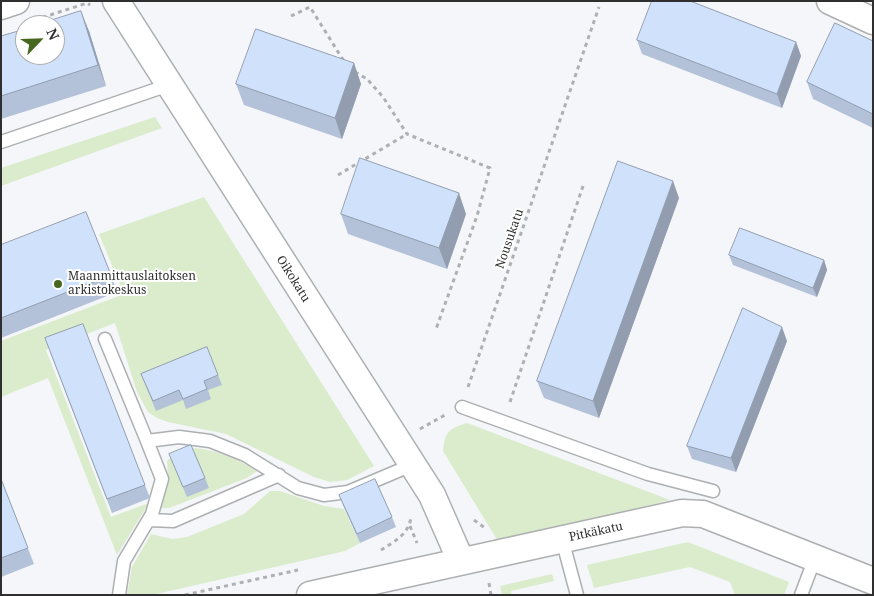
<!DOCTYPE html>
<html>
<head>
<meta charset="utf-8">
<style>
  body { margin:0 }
  #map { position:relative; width:874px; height:596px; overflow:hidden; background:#f4f6f9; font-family:"Noto Serif",serif }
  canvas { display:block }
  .frame { position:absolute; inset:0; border:2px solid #2f2f30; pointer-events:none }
  .north { position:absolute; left:15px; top:15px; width:50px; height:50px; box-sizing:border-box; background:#fff; border:1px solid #acacac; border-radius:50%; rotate:66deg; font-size:14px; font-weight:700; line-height:20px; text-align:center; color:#2f2f30 }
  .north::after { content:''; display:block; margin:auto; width:18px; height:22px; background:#46671e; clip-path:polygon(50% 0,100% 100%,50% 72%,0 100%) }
</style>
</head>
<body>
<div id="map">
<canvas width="874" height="596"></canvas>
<div class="frame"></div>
<div class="north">N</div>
</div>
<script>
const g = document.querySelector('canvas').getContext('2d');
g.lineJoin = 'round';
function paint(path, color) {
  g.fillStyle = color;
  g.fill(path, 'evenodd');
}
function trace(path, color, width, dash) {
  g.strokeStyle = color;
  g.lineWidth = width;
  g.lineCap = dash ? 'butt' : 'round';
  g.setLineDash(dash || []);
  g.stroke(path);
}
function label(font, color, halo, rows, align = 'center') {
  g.font = font + ' "Noto Serif",serif';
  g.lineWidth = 4;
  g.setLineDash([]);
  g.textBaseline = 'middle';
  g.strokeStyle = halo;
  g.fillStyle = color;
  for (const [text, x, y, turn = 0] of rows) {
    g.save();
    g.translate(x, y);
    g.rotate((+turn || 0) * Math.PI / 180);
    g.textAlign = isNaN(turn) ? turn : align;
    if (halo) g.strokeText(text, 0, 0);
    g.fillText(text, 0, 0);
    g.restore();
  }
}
const green = new Path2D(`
  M 155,117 L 162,128 L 1,186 L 1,168 Z
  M 204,197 L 374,466 L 347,480 L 330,482 L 314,477 L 226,434 L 168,422 L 157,418 L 148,412 L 137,392 L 115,323 L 46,350 L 111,517 L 149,503 L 117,555 L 48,378 L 1,397 L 1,341 L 124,294 L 99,234 Z
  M 467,423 L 670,500 L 499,543 L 443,451 C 445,431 449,429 467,423 Z
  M 196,448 C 218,451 238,459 257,471 L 247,478 L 169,508 L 160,508 C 166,491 169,478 167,461 L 176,452 Z
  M 270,491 L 280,491 L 324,506 L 344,509 L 360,543 L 345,551 L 152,595 L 127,595 L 132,567 L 151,534 L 172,539 L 187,537 L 244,514 Z
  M 688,542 L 789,582 L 784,595 L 735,595 L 730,582 L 690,567 L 594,588 L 587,565 Z
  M 552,574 L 554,581 L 511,591 L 511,595 L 502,595 L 500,586 Z`);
const path = new Path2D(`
  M 291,16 L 310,7 L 345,63
  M 35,20 L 87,3 L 90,5
  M 355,72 L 367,79 L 383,97 L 407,134 L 490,168 L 477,216 L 436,329
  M 338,175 L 407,134
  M 468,387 L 599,7
  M 510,402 L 583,186
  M 420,429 L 445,415
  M 474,520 L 485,528
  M 410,526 L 417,543
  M 381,550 C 394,542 409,534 411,517
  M 489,583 L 491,595
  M 185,595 L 298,570`);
const lane = new Path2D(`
  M 1,142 L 169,85
  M 105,339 L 147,441
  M 462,407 L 648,474 L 713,491
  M 149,520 L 173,521 L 279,475
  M 562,539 L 577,595
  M 119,595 L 124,561 L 152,514 L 162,479 L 147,441 L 179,437 L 210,441 L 245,455 L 298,488 L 324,495 L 348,492 L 412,465
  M 801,595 L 815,558`);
const street = new Path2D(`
  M 116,1 L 432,495 L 461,561
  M 830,1 L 873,21
  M 1,6 L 16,1
  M 310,595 L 682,513 L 703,514 L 873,581`);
const wall = new Path2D(`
  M 89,31 L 106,86 L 1,119 L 1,36 Z
  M 637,40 L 796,42 L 801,56 L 782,108 L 642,54 Z
  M 873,41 L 873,128 L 813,99 L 807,82 Z
  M 354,63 L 361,84 L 342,139 L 244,105 L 236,84 Z
  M 679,198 L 599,418 L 544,398 L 537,381 Z
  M 341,214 L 466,214 L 447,269 L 348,234 Z
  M 1,245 L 111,275 L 117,292 L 1,338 Z
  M 729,255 L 824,260 L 827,270 L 817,297 L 733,265 Z
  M 787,341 L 736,472 L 692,459 L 687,446 Z
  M 50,352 L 145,485 L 150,498 L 112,513 Z
  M 141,374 L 218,375 L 222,385 L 208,390 L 211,399 L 186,409 L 183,400 L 156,411 Z
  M 169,454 L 205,478 L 209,488 L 187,497 Z
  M 1,479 L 34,564 L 1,577 Z
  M 339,495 L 392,517 L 396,527 L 360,543 L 343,505 Z`);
const shadedWall = new Path2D(`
  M 81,11 L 89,31 L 106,86 L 98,65 Z
  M 796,42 L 801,56 L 782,108 L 777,94 Z
  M 354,63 L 361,84 L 342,139 L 335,118 Z
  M 673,181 L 679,198 L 599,418 L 593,401 Z
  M 459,193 L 466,214 L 447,269 L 439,248 Z
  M 824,260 L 827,270 L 817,297 L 813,288 Z
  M 782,327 L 787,341 L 736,472 L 731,458 Z`);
const building = new Path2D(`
  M 652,1 L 690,1 L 796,42 L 777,94 L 637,40 Z
  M 81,11 L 98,65 L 1,96 L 1,36 L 25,29 L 25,55 L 55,55 L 55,25 L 36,25 Z
  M 835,23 L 873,41 L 873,114 L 807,82 Z
  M 256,29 L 354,63 L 335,118 L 236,84 Z
  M 360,158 L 459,193 L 439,248 L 341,214 Z
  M 618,161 L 673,181 L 593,401 L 537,381 Z
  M 86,212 L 111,275 L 1,318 L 1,245 Z
  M 740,228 L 824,260 L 813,288 L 729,255 Z
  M 743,308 L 782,327 L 731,458 L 687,446 Z
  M 83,324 L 145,485 L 107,499 L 45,338 Z
  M 207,347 L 218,375 L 204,381 L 207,389 L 183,399 L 179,390 L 153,401 L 141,374 Z
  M 191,445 L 205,478 L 183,487 L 169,454 Z
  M 1,479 L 28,548 L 1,558 Z
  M 375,479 L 392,517 L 357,534 L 339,495 Z`);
const markers = [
  [58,284,5,"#46671e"]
];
const streetNames = [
  ["Nousukatu",510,239,-71],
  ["Oikokatu",293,279,58],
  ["Pitkäkatu",596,532,-12]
];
const poiNames = [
  ["Maanmittauslaitoksen",68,277],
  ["arkistokeskus",68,291]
];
paint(green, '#daeccb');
trace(lane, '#adafb1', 15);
trace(street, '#adafb1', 29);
trace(path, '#afb0b2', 3, [4, 4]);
trace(lane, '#fff', 12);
trace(street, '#fff', 26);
paint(wall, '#b3c2d8');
paint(shadedWall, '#929eb0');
paint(building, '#d0e2fb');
trace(building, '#929eb0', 1);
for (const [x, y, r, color] of markers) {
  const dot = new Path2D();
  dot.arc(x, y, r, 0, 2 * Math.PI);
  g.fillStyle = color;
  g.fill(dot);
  trace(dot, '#fff', 2);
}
label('12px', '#2f2f30', '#fff', streetNames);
label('12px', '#2f2f30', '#fff', poiNames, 'left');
</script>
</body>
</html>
